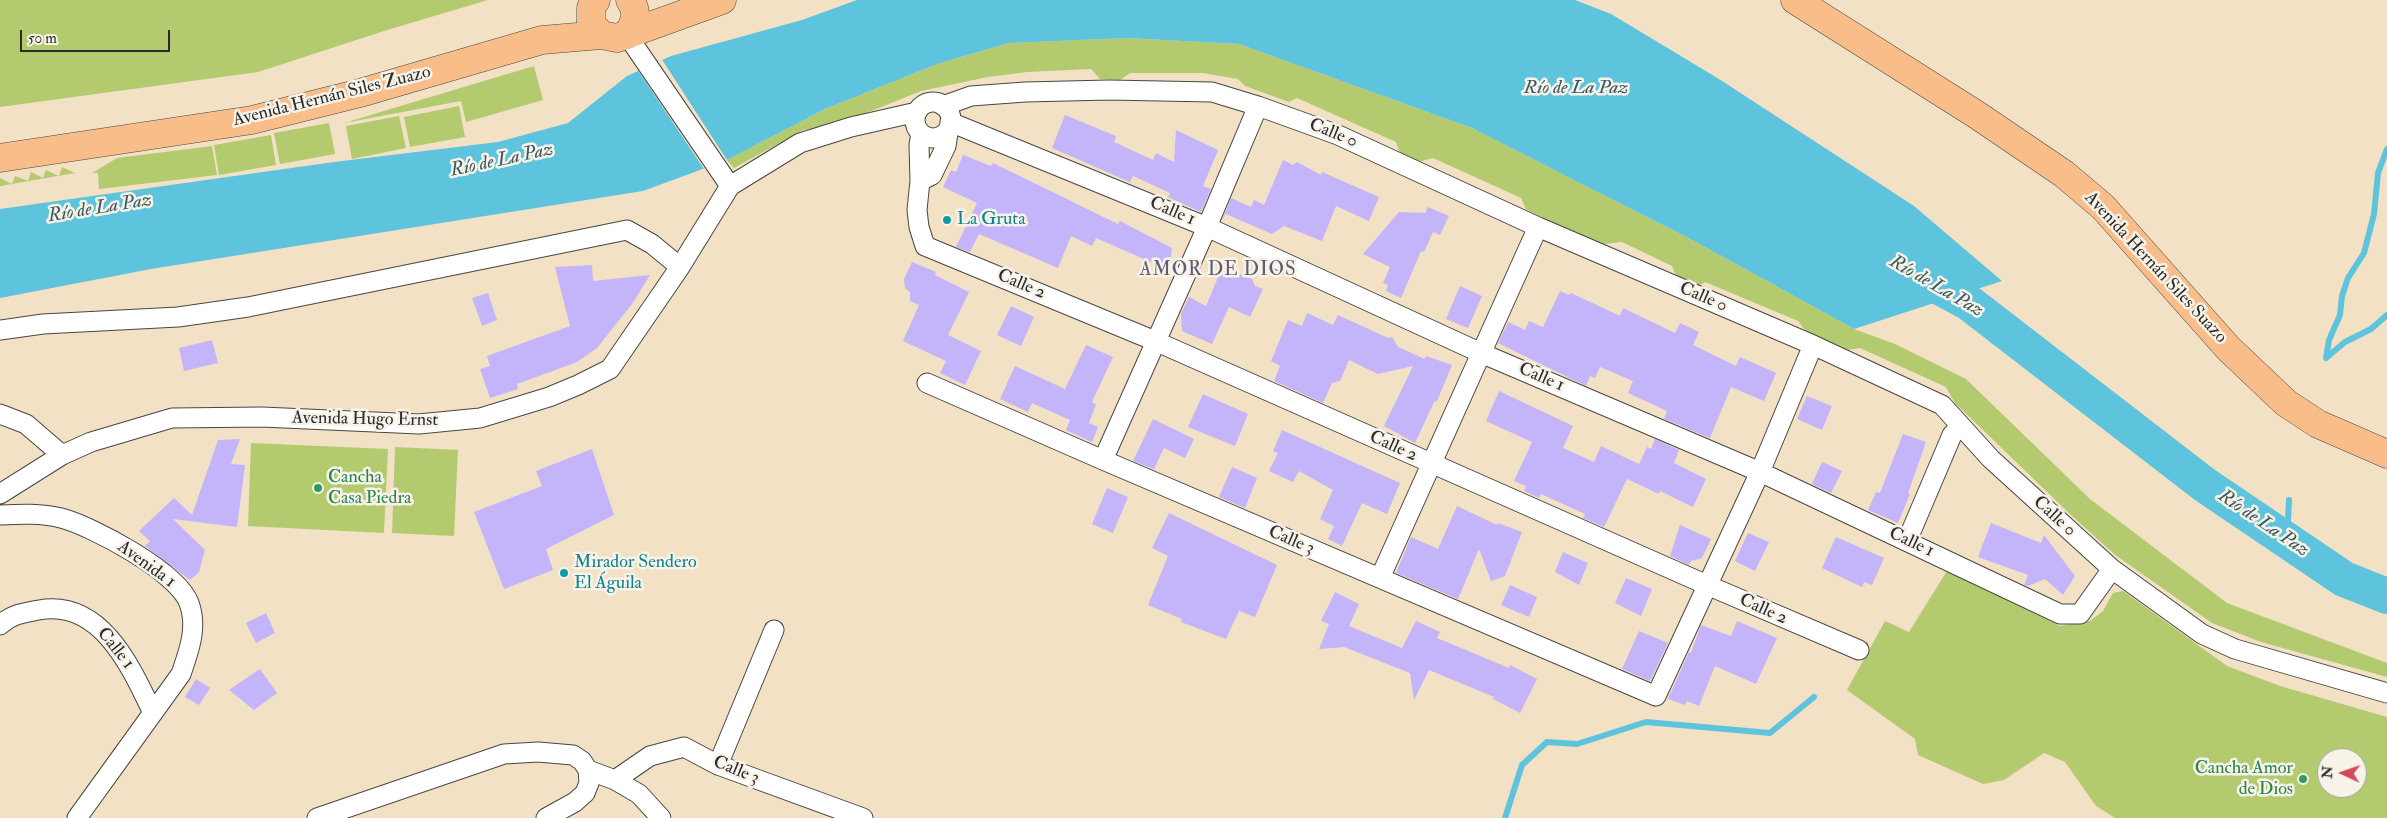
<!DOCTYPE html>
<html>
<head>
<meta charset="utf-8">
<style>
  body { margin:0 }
  #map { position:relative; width:2387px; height:818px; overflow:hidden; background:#f2e1c4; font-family:"IM FELL Double Pica",serif }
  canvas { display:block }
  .north { position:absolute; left:2317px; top:748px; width:50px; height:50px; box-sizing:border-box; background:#f7f3e8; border:1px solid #a5a39c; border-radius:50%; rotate:273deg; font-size:14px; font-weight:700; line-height:20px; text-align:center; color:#2b2b2b }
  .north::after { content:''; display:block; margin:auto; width:18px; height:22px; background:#d1495b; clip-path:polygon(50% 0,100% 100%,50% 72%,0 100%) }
  .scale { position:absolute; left:20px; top:30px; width:150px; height:22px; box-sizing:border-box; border:2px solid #2b2b2b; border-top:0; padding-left:6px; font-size:15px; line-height:18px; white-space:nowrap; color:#2b2b2b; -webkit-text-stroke:4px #f7f3e8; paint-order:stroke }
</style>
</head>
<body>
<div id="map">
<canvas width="2387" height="818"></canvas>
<div class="north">N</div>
<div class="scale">50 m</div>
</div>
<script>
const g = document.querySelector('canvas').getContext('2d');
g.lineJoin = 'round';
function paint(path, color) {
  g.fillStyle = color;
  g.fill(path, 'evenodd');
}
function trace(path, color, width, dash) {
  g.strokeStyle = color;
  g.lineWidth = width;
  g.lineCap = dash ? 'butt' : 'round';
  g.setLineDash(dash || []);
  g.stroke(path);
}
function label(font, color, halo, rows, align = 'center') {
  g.font = font + ' "IM FELL Double Pica",serif';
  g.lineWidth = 5;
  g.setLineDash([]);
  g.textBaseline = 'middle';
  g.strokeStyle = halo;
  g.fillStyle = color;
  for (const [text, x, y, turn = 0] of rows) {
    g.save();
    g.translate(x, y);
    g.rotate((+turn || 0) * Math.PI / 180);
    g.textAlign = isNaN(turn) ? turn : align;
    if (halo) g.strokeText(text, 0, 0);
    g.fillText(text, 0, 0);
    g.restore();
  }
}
const green = new Path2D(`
  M 0,0 L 488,0 L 384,31 L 258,72 L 0,107 Z
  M 1126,38 L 1239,44 L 1472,128 L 1698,243 L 1854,329 L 1895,344 L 1966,379 L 2090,499 L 2227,603 L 2387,663 L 2387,677 L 2261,642 L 2212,623 L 2114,554 L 2070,514 L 1955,403 L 1946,387 L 1860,348 L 1846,350 L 1808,334 L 1798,321 L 1705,282 L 1697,287 L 1677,278 L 1672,266 L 1622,242 L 1595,245 L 1526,209 L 1521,198 L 1433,158 L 1418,162 L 1400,154 L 1396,142 L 1297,98 L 1289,102 L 1245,86 L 1238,79 L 1203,73 L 1130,73 L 1120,80 L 1100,79 L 1091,69 L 1027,72 L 988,77 L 921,91 L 834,126 L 803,130 L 734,168 L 727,160 L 825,109 L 937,64 L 1009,43 Z
  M 534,66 L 543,100 L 466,122 L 461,101 L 344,123 Z
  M 459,106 L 465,137 L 410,147 L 404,117 Z
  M 399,116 L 406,148 L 352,159 L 346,126 Z
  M 329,123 L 335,154 L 280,164 L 274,133 Z
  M 271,135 L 276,165 L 219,175 L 214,145 Z
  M 212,146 L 217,175 L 99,189 L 98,173 L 92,173 L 117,158 Z
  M 62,167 L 75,173 L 0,186 L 0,178 L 12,184 L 15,176 L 28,181 L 31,172 L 43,178 L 46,170 L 59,176 Z
  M 251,443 L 388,449 L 384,533 L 248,526 Z
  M 395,447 L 458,450 L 454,536 L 392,533 Z
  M 1947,571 L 2060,626 L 2090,621 L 2103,611 L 2113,593 L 2123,591 L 2227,666 L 2280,686 L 2387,717 L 2387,818 L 2115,818 L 2096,806 L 2065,762 L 2044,753 L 2004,780 L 1983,784 L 1918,755 L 1915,739 L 1847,690 L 1885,621 L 1909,632 ZM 2327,758 L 2357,758 L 2357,788 L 2327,788 Z`);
const water = new Path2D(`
  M 857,0 L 1575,0 L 1611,14 L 1719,79 L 1914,206 L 2002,281 L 1854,329 L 1698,243 L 1472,128 L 1239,44 L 1127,38 L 1009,43 L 937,64 L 825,109 L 727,160 L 643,191 L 151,269 L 0,298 L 0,209 L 334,162 L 498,142 L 568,123 L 627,76 L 671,56 L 802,20 Z`);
const pier = new Path2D(`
  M 661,58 L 727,160 L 704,169 L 637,69 Z`);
const stream = new Path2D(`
  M 2326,358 L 2329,340 L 2340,315 L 2342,296 L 2348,278 L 2364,253 L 2374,214 L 2378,173 L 2387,149
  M 2326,358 L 2345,342 L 2371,329 L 2387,315
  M 2287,540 L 2289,500
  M 1505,818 L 1522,765 L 1547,742 L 1577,744 L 1646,722 L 1770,733 L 1814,697`);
const river = new Path2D(`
  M 1913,273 L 1969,303 L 2205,485 L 2344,579 L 2387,596`);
const building = new Path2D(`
  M 1065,115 L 1116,136 L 1114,142 L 1153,160 L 1156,153 L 1174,162 L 1176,130 L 1218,150 L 1203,186 L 1211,189 L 1201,212 L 1168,197 L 1170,193 L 1133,176 L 1130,182 L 1052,148 Z
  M 963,155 L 991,166 L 993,163 L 1118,224 L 1120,221 L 1172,248 L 1169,270 L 1096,238 L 1092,246 L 1071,236 L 1058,268 L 979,234 L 970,252 L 956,247 L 977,203 L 943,187 L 951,170 L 956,172 Z
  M 1283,160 L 1293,165 L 1297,162 L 1321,175 L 1322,172 L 1379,197 L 1369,221 L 1336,206 L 1322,241 L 1284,226 L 1272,234 L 1226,214 L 1222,221 L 1231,198 L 1251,207 L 1254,200 L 1264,205 Z
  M 1428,207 L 1449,216 L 1440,235 L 1433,232 L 1424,252 L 1421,251 L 1401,298 L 1386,291 L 1388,285 L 1383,283 L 1390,267 L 1363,254 L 1399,212 L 1425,213 Z
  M 912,262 L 936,272 L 935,275 L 969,292 L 948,335 L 981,351 L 965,385 L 940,373 L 946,361 L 903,341 L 919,305 L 910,301 L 910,292 L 905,288 L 904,279 Z
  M 592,265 L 593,281 L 650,275 L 632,304 L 597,348 L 577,362 L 517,384 L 518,389 L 490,398 L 480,369 L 490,366 L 487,356 L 570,326 L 555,267 Z
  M 1221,270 L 1239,278 L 1240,274 L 1252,279 L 1255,286 L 1263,289 L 1250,317 L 1229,307 L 1212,344 L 1182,331 L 1181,314 L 1189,297 L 1206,306 Z
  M 1460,286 L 1482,296 L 1468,328 L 1446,319 Z
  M 1560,291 L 1569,295 L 1571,293 L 1620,316 L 1623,308 L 1675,333 L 1680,323 L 1699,332 L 1693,345 L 1736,366 L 1740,357 L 1776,373 L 1764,401 L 1731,387 L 1710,438 L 1664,419 L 1667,411 L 1628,393 L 1633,381 L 1600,367 L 1595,378 L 1590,376 L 1586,386 L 1498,343 L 1508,322 L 1525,330 L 1529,321 L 1543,327 Z
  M 488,293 L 497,320 L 482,326 L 472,298 Z
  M 1011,306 L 1034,317 L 1021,346 L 997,335 Z
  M 1307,313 L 1333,325 L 1338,315 L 1388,338 L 1392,337 L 1398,347 L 1425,359 L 1426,356 L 1452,365 L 1437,401 L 1434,402 L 1415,443 L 1384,426 L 1413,366 L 1378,374 L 1349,360 L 1340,381 L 1332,383 L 1323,403 L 1274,381 L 1280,366 L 1271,361 L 1288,320 L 1302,326 Z
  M 212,340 L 218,363 L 184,371 L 179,348 Z
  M 1086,345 L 1113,357 L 1092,402 L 1096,404 L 1089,423 L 1098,427 L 1092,442 L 1066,430 L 1070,420 L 1032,403 L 1028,412 L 1000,399 L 1015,366 L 1065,389 Z
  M 1499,391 L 1573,426 L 1563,448 L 1594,462 L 1601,446 L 1639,464 L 1647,447 L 1651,449 L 1655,439 L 1679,450 L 1674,463 L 1706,479 L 1693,507 L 1660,491 L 1659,494 L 1627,479 L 1604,527 L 1583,518 L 1585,514 L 1541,494 L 1539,498 L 1524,491 L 1526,486 L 1514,481 L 1532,442 L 1486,421 Z
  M 1203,394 L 1248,414 L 1235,446 L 1188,427 Z
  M 1807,396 L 1832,406 L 1822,430 L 1797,419 Z
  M 1153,419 L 1194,439 L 1185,458 L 1164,448 L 1154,469 L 1133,461 Z
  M 1282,430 L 1400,483 L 1387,514 L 1362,503 L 1342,546 L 1328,539 L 1334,526 L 1320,519 L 1333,490 L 1299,471 L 1293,482 L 1269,471 L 1278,453 L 1273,451 Z
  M 1903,434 L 1926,442 L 1908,493 L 1910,494 L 1898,523 L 1868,510 L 1876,492 L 1880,493 Z
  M 240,439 L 231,464 L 245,465 L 237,527 L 173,519 L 205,550 L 199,572 L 190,580 L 145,546 L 150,541 L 139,531 L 174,498 L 192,515 L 218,440 Z
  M 592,449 L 614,515 L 546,549 L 553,570 L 504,589 L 474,512 L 542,486 L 536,471 Z
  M 1822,462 L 1842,471 L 1831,493 L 1812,484 Z
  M 1232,467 L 1257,478 L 1245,508 L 1219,497 Z
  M 1107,488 L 1128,497 L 1113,533 L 1092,524 Z
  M 1457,506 L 1497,525 L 1498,523 L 1522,532 L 1505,576 L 1491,581 L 1479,549 L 1458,599 L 1396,573 L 1411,537 L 1438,549 Z
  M 1169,513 L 1277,565 L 1255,617 L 1239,611 L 1226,639 L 1181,622 L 1182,619 L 1148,605 L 1168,556 L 1152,548 Z
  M 1991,523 L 2041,543 L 2044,535 L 2075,576 L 2063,595 L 2045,579 L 2028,586 L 2024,585 L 2028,575 L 1978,557 Z
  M 1680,525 L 1711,539 L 1702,558 L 1691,561 L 1689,565 L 1670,556 Z
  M 1748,533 L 1769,542 L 1755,571 L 1735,561 Z
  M 1836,537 L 1884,558 L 1872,585 L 1864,582 L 1862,587 L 1822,568 Z
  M 1563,552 L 1588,563 L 1579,585 L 1555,572 Z
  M 1626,578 L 1652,589 L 1641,616 L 1615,603 Z
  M 1510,585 L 1537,597 L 1529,617 L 1501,605 Z
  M 1335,592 L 1359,604 L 1349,626 L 1402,648 L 1416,621 L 1440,632 L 1437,638 L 1509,668 L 1510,665 L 1537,679 L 1520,713 L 1493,699 L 1494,697 L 1429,670 L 1414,700 L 1410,673 L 1344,647 L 1319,649 L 1329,624 L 1321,621 Z
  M 266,613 L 275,633 L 256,643 L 246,623 Z
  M 1737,621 L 1777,638 L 1756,684 L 1715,666 L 1699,706 L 1687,701 L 1685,705 L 1668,699 L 1689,652 L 1691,653 L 1701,625 L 1731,636 Z
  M 1639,631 L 1668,643 L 1650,681 L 1622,669 Z
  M 260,669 L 277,693 L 254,710 L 229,690 Z
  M 196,679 L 210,688 L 199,705 L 185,697 Z`);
const minor = new Path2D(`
  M 627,35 L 730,186
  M915 120a18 18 0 1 1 36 0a18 18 0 1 1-36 0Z
  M 943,106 L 971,96 L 1025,92 L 1109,90 L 1212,92 L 1258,106 L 1338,135 L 1538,227 L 1813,345 L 1942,405 L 1991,459 L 2112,569 L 2202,634 L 2235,649 L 2387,693
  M 950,122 L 1207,227 L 1481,353 L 1760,472 L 2060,614 L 2080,614 L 2112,569
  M 921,133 L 919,145 L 920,181 L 917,210 L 919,227 L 925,246 L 1155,341 L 1707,585 L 1859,650
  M 920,181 L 932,175 L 946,146 L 949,127
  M 0,330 L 43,324 L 178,317 L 248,307 L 627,230 L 652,244 L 680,267
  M 927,383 L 1103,460 L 1656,696 L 1760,472 L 1813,345
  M 0,414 L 26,424 L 62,455
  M 1103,460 L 1207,227 L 1258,106
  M 0,494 L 62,455 L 91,442 L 172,418 L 262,417 L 419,424 L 480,418 L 549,397 L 578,385 L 610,369 L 680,267 L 730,186 L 800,143 L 851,127 L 917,112
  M 0,515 C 20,514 41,513 61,518 C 92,526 178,572 189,603 C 198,627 189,651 181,674 L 77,818
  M 1907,541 L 1952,435 L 1960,426
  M 1380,578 L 1538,227
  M 0,625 C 12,614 23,613 39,610 C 101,599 131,667 153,713
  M 718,765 L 774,630
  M 588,770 L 615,780 L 639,794 L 661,818
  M 615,780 L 650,756 L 684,747 L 718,765 L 863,818
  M 317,818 L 504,754 L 538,752 L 573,755 L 582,761 L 588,770 L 589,783 L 585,793 L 575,802 L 546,818`);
const primary = new Path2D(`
  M 596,0 L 591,8 L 591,23 L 601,35 L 617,38 L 722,0
  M 1795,0 L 1977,115 L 2064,174 L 2103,207 L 2228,348 L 2286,403 L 2318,424 L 2387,454
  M 627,35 C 635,23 639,13 630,0
  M 0,158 L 252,120 L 360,93 L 542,40 L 601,35`);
const markers = [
  [947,220,5,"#0f9aa8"],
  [318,488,5,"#2e9e5b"],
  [564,573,5,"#0f9aa8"],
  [2303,779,5,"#2e9e5b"]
];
const streetNames = [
  ["Avenida Hernán Siles Zuazo",332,97,-14],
  ["Calle 0",1333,134,22],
  ["Calle 1",1172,212,23],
  ["Avenida Hernán Siles Suazo",2155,268,47],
  ["Calle 2",1021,285,23],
  ["Calle 0",1703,298,23],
  ["Calle 1",1541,378,23],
  ["Avenida Hugo Ernst",365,420,1],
  ["Calle 2",1393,447,24],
  ["Calle 0",2054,517,42],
  ["Calle 3",1291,541,23],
  ["Calle 1",1911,543,25],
  ["Avenida 1",146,565,36],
  ["Calle 2",1763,610,24],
  ["Calle 1",115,649,51],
  ["Calle 3",736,771,22]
];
const cultureNames = [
  ["La Gruta",957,220],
  ["Mirador Sendero",574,563],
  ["El Águila",574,584]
];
const leisureNames = [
  ["Cancha",328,478],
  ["Casa Piedra",328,499],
  ["Cancha Amor",2293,769,"right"],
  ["de Dios",2293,790,"right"]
];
const waterNames = [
  ["Río de La Paz",1576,89],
  ["Río de La Paz",502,161,-12],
  ["Río de La Paz",100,209,-9],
  ["Río de La Paz",1936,287,30],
  ["Río de La Paz",2263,524,34]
];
const neighbourhoodNames = [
  ["AMOR DE DIOS",1218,271]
];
paint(green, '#b3ca6f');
paint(water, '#5ec3dc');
paint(pier, '#f2e1c4');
trace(stream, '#5ec3dc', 6);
trace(river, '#5ec3dc', 36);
paint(building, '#c4b4fa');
trace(minor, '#494642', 21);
trace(primary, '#494642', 29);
trace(minor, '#fff', 19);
trace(primary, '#f8bd89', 28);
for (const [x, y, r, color] of markers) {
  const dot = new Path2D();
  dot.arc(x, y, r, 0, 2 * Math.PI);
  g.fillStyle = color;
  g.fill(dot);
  trace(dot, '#f7f3e8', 2);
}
label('18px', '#2b2b2b', '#f7f3e8', streetNames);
label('18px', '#0d838f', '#f7f3e8', cultureNames, 'left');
label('18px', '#27864d', '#f7f3e8', leisureNames, 'left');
label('italic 19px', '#3a5960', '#f7f3e8', waterNames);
g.letterSpacing = '1px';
label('19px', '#615b73', '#f7f3e8', neighbourhoodNames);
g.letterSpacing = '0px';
</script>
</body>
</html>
